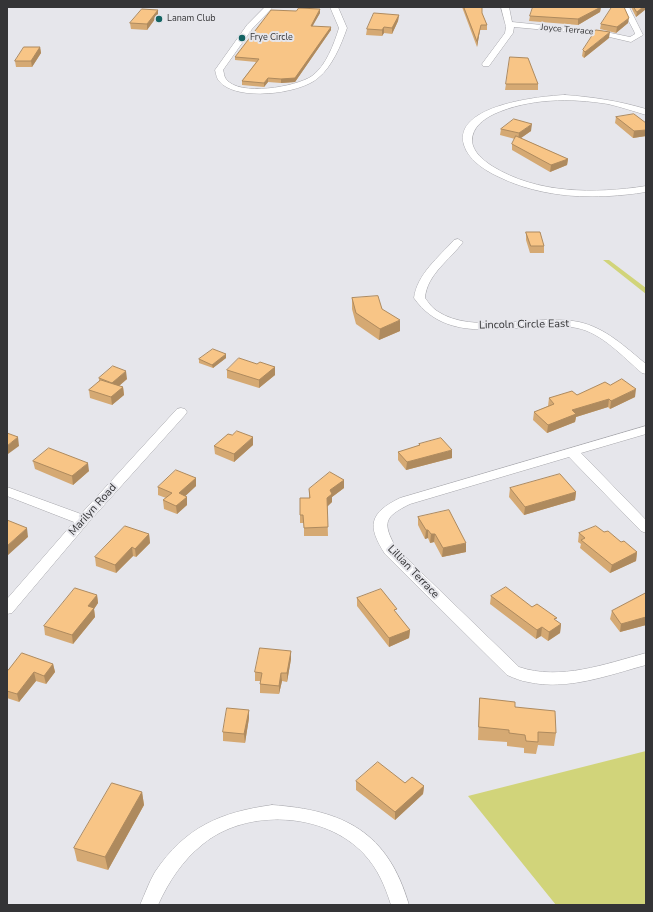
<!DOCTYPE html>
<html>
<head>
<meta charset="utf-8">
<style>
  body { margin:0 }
  #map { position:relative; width:653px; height:912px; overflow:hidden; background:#e6e6eb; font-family:"Nunito Sans",sans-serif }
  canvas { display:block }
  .frame { position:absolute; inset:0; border:8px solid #343436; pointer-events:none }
</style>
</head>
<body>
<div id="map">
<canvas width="653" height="912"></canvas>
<div class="frame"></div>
</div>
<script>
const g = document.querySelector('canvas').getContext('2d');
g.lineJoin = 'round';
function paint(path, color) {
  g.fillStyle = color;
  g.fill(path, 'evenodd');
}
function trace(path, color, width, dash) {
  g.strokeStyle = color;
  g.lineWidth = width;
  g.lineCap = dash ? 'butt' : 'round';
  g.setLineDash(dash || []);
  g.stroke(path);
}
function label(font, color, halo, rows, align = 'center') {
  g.font = font + ' "Nunito Sans",sans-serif';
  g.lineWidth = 4;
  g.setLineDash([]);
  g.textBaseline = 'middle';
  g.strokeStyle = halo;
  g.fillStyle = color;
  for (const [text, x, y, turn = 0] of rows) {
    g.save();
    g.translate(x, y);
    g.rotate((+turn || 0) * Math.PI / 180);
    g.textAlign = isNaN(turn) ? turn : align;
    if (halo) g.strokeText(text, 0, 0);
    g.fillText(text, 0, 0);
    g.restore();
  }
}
const green = new Path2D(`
  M 603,260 L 609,260 L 646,288 L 646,294 Z
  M 646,751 L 646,905 L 556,905 L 468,796 Z`);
const street = new Path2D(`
  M 265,7 L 273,7 L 252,29 L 223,70 C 224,72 224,77 226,79 C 239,97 296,87 312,76 C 326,66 334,44 339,28 L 330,7 L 338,7 L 347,28 C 341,45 332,67 318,78 C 300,94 236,102 219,81 C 217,79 216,74 215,70 L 247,25 Z
  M 501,7 L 509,7 L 512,22 L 601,31 L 630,37 L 635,34 L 634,31 L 621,7 L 629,7 L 643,35 L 631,42 L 601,35 L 514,27 L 513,33 L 489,66 L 483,66 L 482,64 L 505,33 L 506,27 Z
  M 565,95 C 593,97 619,101 646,109 L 646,115 C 633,111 621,107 608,104 C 570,98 530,98 494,114 C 484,119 472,127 472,141 C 473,152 483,160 492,166 C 537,194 595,194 646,186 L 646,192 C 596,200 543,199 497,176 C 484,170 468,159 464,145 C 452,105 541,96 565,95 Z
  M 458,239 L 463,242 C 450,260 427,274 425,298 C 428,302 432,308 437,311 C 474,336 536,313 579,322 C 606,328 625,347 646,364 L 646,374 L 642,373 C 623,357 602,333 577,328 C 523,318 452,352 414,298 C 417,274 439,257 454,240 Z
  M 181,408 L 185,409 L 187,412 L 185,415 L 88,523 L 12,613 L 7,614 L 7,599 L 74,522 L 7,496 L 7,487 L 81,514 L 177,409 Z
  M 646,426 L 646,434 L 581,453 L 646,520 L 646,533 L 641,531 L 569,457 L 410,504 C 384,517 382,522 396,548 L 519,667 C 560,681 605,664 646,653 L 646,665 C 609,675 567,691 528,682 C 521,681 514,678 507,675 L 385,554 C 367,526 369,513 400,498 Z
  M 272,805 C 344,810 388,832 409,905 L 391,905 C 385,886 378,869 364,854 C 325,812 247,808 203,844 C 182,861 169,881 158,905 L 140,905 C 145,894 149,882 155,872 C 185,827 221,812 272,805 Z`);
const wall = new Path2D(`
  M 462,7 L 482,7 L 482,13 L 487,25 L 487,30 L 480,30 L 477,47 Z
  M 601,7 L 600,12 L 578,25 L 529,21 L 530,16 Z
  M 631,7 L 646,7 L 646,9 L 636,17 Z
  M 158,10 L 158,15 L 147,30 L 131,29 L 130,23 Z
  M 320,13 L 312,26 L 331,30 L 295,82 L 281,83 L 268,82 L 264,87 L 242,85 L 242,81 L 256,62 L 235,60 L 235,57 Z
  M 399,15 L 398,21 L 392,34 L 384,33 L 382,36 L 366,35 L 367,29 Z
  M 628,23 L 616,33 L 600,29 L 601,24 Z
  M 609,38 L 584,58 L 582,56 L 583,50 Z
  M 40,47 L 41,53 L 32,67 L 16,67 L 15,61 Z
  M 506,84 L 538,84 L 538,90 L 505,90 Z
  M 616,117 L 646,123 L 646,136 L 633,138 L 615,123 Z
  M 501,129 L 531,131 L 521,138 L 568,159 L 567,165 L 550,172 L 512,150 L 512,144 L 515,139 L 500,135 Z
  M 526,232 L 544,246 L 544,253 L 530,253 L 526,240 Z
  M 352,298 L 400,331 L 379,340 L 356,324 L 352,309 Z
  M 226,358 L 213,368 L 199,363 L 199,359 Z
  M 257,364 L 275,367 L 275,375 L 259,388 L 227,378 L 227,370 Z
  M 99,378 L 127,379 L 119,386 L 123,387 L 124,395 L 112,405 L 90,398 L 89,390 L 99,382 Z
  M 610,385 L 635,397 L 610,409 L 608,407 L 576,417 L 575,422 L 547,433 L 533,420 L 534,412 L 548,406 L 549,398 L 577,395 Z
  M 419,444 L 452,458 L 406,470 L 398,460 L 398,452 L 419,446 Z
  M 253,445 L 234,462 L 215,454 L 214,446 Z
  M 33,461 L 89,471 L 73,485 L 35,469 Z
  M 196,478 L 196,486 L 185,496 L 187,497 L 187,505 L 177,514 L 164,509 L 163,500 L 166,498 L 158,495 L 158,487 Z
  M 344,480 L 344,488 L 332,497 L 332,502 L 327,506 L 328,536 L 304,536 L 304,523 L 300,523 L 300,498 L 309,498 L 309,489 Z
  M 510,488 L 576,492 L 575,500 L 524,515 L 509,497 Z
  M 418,517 L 466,552 L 442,557 L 434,542 L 430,543 L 428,538 L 425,539 L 418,525 Z
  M 604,532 L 637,552 L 636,561 L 610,573 L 580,548 L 581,544 L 578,542 L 579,533 Z
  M 149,534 L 150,543 L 136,557 L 133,556 L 116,573 L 96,566 L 95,557 Z
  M 646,593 L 646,625 L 620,632 L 610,619 L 612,611 Z
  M 97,595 L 98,603 L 94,609 L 95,617 L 73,644 L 45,635 L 44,626 Z
  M 491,596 L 532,607 L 556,621 L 561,624 L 560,633 L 548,641 L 541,636 L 536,639 L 490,604 Z
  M 357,598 L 397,614 L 410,630 L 409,638 L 389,647 L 357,606 Z
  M 291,651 L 291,659 L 287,682 L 282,681 L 279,694 L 260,693 L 260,684 L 261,681 L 255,681 L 255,672 Z
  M 53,664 L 55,672 L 46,684 L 36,681 L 19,702 L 7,698 L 7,670 Z
  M 480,698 L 515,707 L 556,733 L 554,746 L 538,745 L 536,754 L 524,753 L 524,748 L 507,746 L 507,742 L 478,740 L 479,711 Z
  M 249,710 L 249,718 L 245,743 L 223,741 L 223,732 Z
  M 356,781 L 405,783 L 424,786 L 423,794 L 395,820 L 356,790 Z
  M 142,792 L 144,805 L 108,870 L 77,861 L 74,848 Z`);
const shadedWall = new Path2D(`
  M 601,7 L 600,12 L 578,25 L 578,19 Z
  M 643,7 L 646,7 L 646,9 L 636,17 L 637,12 Z
  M 320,9 L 320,13 L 311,29 L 311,26 Z
  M 158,10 L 158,15 L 147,30 L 147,24 Z
  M 399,15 L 398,21 L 392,34 L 392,28 Z
  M 629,18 L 628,23 L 616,33 L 617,27 Z
  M 481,25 L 480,30 L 477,47 L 477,41 Z
  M 331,27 L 331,30 L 295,82 L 281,83 L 281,79 Z
  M 384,27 L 384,33 L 382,36 L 382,30 Z
  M 610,32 L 609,38 L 584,58 L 585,52 Z
  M 40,47 L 41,53 L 32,67 L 31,61 Z
  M 268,78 L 268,82 L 264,87 L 264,83 Z
  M 532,124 L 531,131 L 518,140 L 519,133 Z
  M 646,130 L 646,136 L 633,138 L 634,131 Z
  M 568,159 L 567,165 L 550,172 L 551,165 Z
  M 400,320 L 400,331 L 379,340 L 380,329 Z
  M 226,354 L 226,358 L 213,368 L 212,365 Z
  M 275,367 L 275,375 L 259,388 L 259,380 Z
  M 126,371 L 127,379 L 113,391 L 112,383 Z
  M 123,387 L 124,395 L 112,405 L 111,397 Z
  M 636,389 L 635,397 L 610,409 L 611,401 Z
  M 609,399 L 608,407 L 576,417 L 575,422 L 547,433 L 548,425 L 572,410 Z
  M 18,437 L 19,446 L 8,454 L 7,446 Z
  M 253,437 L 253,445 L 234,462 L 234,454 Z
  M 452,450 L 452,458 L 406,470 L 407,462 Z
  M 88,463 L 89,471 L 73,485 L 72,476 Z
  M 196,478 L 196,486 L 179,502 L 179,493 Z
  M 344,480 L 344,488 L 332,497 L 332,502 L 327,507 L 327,498 L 330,490 Z
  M 576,492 L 575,500 L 524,515 L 525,507 Z
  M 187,497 L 187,505 L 177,514 L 176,506 Z
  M 27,528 L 28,537 L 7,556 L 7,546 Z
  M 426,530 L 428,530 L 428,538 L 425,539 Z
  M 149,534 L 150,543 L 136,557 L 135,549 Z
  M 431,534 L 435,534 L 434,542 L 430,543 Z
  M 466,543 L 466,552 L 442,557 L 443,548 Z
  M 132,547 L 133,556 L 116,573 L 115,565 Z
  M 637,552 L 636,561 L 610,573 L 612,565 Z
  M 97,595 L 98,603 L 94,609 L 95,617 L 73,644 L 72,635 L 88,606 Z
  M 646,617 L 646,625 L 620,632 L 621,624 Z
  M 561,624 L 560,633 L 548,641 L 549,632 Z
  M 542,627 L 541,636 L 536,639 L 537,630 Z
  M 410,630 L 409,638 L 389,647 L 389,638 Z
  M 291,651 L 291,659 L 287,682 L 287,673 Z
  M 53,664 L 55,672 L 46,684 L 44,676 Z
  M 34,672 L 36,681 L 19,702 L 17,694 Z
  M 281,673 L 282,681 L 279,694 L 279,686 Z
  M 249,710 L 249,718 L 245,743 L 244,734 Z
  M 424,786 L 423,794 L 395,820 L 395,812 Z
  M 142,792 L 144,805 L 108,870 L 105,857 Z`);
const building = new Path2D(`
  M 464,7 L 482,7 L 482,13 L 487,25 L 481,25 L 477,41 Z
  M 533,7 L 601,7 L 578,19 L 530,16 Z
  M 612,7 L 624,7 L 629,18 L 617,27 L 601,24 Z
  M 634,7 L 643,7 L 637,12 Z
  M 299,8 L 320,9 L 311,26 L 331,27 L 295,78 L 281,79 L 268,78 L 264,83 L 242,81 L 259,59 L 235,57 L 271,10 L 296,11 Z
  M 142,9 L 158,10 L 147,24 L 130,23 Z
  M 374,13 L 399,15 L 392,28 L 384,27 L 382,30 L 367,29 Z
  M 596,30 L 610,32 L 585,52 L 583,50 Z
  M 24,47 L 40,47 L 31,61 L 15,61 Z
  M 510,57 L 528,58 L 538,84 L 506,84 Z
  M 634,114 L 646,123 L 646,130 L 634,131 L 616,117 Z
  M 514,119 L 532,124 L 519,133 L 501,129 Z
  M 516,136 L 568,159 L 551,165 L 512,144 Z
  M 526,232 L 540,232 L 544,246 L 531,246 Z
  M 378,296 L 382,309 L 400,320 L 380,329 L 356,313 L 352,298 Z
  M 213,349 L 226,354 L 212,365 L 199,359 Z
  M 239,358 L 257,364 L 260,362 L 275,367 L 259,380 L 227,370 Z
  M 113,366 L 126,371 L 112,383 L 99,378 Z
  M 622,379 L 636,389 L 611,401 L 609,399 L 572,410 L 576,414 L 548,425 L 534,412 L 554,404 L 549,398 L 572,391 L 577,395 L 605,382 L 610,385 Z
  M 101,380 L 123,387 L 111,397 L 89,390 Z
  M 237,431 L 253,437 L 234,454 L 214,446 L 228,434 L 232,435 Z
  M 7,433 L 18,437 L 7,446 Z
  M 441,438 L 452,450 L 407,462 L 398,452 L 420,445 L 419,444 Z
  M 49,448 L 88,463 L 72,476 L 33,461 Z
  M 176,470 L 196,478 L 179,493 L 187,497 L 176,506 L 163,500 L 172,493 L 158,487 Z
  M 330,472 L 344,480 L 330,490 L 332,494 L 327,498 L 328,527 L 304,528 L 303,515 L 300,515 L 300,498 L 310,498 L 309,489 Z
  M 560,474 L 576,492 L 525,507 L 510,488 Z
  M 449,510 L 466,543 L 443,548 L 435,534 L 431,534 L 428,530 L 426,530 L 418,517 Z
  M 7,520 L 27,528 L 7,546 Z
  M 125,526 L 149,534 L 135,549 L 132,547 L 115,565 L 95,557 Z
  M 596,526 L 604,532 L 608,531 L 621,542 L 624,541 L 637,552 L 612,565 L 581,540 L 585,538 L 579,533 Z
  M 506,587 L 532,607 L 537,604 L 557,618 L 554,619 L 561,624 L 549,632 L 542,627 L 537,630 L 491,596 Z
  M 75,588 L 97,595 L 88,606 L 94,608 L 72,635 L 44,626 Z
  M 381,589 L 397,609 L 394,610 L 410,630 L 389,638 L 357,598 Z
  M 646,593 L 646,617 L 621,624 L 612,611 Z
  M 260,648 L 291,651 L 287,673 L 281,673 L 279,686 L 260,684 L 262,673 L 255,672 Z
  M 22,653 L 53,664 L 44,676 L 34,672 L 17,694 L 7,691 L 7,670 L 8,670 Z
  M 480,698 L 515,702 L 515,707 L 555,711 L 556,733 L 538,732 L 538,742 L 526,741 L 525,735 L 509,733 L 509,730 L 479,727 Z
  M 227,708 L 249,710 L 244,734 L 223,732 Z
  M 378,762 L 405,783 L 412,777 L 424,786 L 395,812 L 356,781 Z
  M 112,783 L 142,792 L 105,857 L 74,848 Z`);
const markers = [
  [159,19,4,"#136363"],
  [242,38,4,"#136363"]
];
const farPoinames = [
  ["Lanam Club",167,19],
  ["Frye Circle",250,38]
];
const farStreetnames = [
  ["Joyce Terrace",567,30,5]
];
const streetNames = [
  ["Lincoln Circle East",524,325,-1],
  ["Marilyn Road",93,510,-48],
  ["Lillian Terrace",413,572,46]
];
paint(green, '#d1d47a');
trace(street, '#a6a6ab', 1);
paint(street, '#fff');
paint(wall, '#d5a973');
paint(shadedWall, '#ae8a5e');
paint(building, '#f8c586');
trace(building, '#ae8a5e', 1);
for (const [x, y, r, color] of markers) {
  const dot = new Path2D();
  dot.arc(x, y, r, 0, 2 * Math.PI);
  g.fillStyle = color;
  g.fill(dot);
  trace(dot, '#e6e6eb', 1.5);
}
label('9px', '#343436', '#e6e6eb', farPoinames, 'left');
label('9px', '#343436', '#e6e6eb', farStreetnames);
label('11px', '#343436', '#e6e6eb', streetNames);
</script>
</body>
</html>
